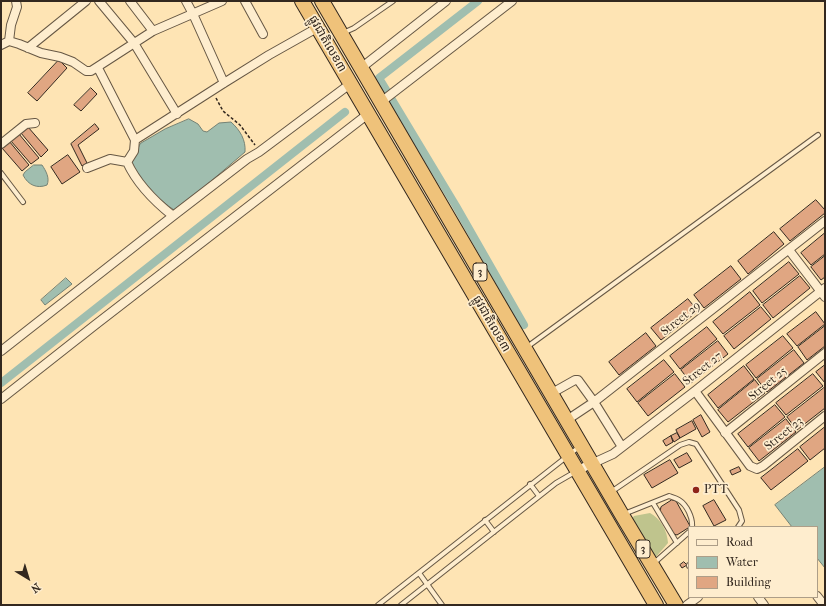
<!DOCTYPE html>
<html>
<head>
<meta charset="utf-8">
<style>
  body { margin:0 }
  #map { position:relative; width:826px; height:606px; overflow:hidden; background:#fee4b4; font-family:"IM FELL French Canon",serif }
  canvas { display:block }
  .frame { position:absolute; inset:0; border:2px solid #33281f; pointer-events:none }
  .legend { position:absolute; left:688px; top:526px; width:130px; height:72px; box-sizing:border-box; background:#feedce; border:1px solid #ad9e88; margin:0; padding:5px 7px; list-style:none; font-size:12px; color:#33281f }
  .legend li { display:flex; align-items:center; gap:8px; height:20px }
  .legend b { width:20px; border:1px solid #ad9e88 }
  .north { position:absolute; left:8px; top:558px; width:40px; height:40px; -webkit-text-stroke:3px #feedce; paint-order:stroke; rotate:142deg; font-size:11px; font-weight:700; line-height:16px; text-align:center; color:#33281f }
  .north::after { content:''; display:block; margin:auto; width:14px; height:18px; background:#33281f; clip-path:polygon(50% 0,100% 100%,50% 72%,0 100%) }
</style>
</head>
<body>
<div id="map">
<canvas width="826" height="606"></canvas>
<div class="frame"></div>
<ul class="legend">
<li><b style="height:5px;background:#feedce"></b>Road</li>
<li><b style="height:11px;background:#a0beaf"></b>Water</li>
<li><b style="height:11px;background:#e0a682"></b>Building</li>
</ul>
<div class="north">N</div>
</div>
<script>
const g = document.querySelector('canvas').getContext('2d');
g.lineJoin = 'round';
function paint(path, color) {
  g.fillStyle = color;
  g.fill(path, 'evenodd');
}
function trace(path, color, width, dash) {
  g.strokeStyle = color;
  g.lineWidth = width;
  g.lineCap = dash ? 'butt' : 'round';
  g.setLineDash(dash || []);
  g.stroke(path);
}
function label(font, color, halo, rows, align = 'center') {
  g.font = font + ' "IM FELL French Canon","Noto Sans Khmer",serif';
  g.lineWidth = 3.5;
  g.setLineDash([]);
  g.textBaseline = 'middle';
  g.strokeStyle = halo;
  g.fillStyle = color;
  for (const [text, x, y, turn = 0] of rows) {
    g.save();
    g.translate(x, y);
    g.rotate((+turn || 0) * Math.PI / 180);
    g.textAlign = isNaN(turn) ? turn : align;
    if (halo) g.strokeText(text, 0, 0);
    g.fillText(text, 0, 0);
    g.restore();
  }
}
const green = new Path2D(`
  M 650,513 C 661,519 667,530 668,543 L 655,558 L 632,519 L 634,516 Z`);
const water = new Path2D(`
  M 189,119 L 198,124 L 203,131 L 207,132 L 219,123 L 231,122 C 240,130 246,140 245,152 L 176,211 C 165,205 136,179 131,168 C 128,160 135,157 137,151 C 139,148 138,146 141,143 L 165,129 Z
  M 34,165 L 42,165 C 46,171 50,178 47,185 C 37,189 28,185 23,175 L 25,172 Z
  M 66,278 L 72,284 L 45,305 L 41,300 Z
  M 825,467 L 825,568 L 817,558 L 817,527 L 792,527 L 775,505 Z`);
const canal = new Path2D(`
  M 478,1 L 379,78 L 456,206 L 524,325
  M 1,383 L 345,112`);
const building = new Path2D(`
  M 59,60 L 67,68 L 37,101 L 28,93 Z
  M 91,88 L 97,94 L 81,111 L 74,105 Z
  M 95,124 L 99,129 L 78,145 L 87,163 L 82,166 L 71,144 Z
  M 28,127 L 48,150 L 41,157 L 21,133 Z
  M 19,134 L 39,158 L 31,164 L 11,141 Z
  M 9,141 L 29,165 L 22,171 L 2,148 Z
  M 68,155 L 80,172 L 62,184 L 51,167 Z
  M 816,200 L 825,210 L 825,213 L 790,241 L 780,229 Z
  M 774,232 L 784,244 L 748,274 L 738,261 Z
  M 825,233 L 825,254 L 811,265 L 801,253 Z
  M 825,256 L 825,277 L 821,280 L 811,267 Z
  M 789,262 L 799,274 L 762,303 L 753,291 Z
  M 731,266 L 741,279 L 704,308 L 694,295 Z
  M 800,276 L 810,288 L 773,318 L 763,305 Z
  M 750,292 L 760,305 L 723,334 L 713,322 Z
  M 688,299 L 698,311 L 661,340 L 651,328 Z
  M 761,307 L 771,319 L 734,349 L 724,336 Z
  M 816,312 L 825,324 L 797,346 L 787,334 Z
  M 825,326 L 825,346 L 807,360 L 798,347 Z
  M 707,327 L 717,339 L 680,369 L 670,356 Z
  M 646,333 L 656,346 L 619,375 L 609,362 Z
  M 783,336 L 793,348 L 756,378 L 746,365 Z
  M 718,341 L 728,354 L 691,383 L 681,370 Z
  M 794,350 L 804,363 L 767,392 L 757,379 Z
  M 664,360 L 674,372 L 637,402 L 627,389 Z
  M 825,365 L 825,383 L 816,372 Z
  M 744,366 L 754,379 L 718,408 L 708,395 Z
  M 675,374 L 685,387 L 648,416 L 638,403 Z
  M 813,374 L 823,386 L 786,415 L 776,403 Z
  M 755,380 L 765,393 L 728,422 L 718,410 Z
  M 824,388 L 825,389 L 825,408 L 797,430 L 787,417 Z
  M 775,405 L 785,417 L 748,447 L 738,434 Z
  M 701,415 L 710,432 L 702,437 L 693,420 Z
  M 786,419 L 796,432 L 759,461 L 749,448 Z
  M 692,421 L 696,429 L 680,438 L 676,430 Z
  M 825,427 L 825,448 L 810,460 L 800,447 Z
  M 677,433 L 680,438 L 674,442 L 671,436 Z
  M 671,436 L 673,442 L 666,446 L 663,441 Z
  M 798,449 L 808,461 L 771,490 L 761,478 Z
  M 687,453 L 692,461 L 679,468 L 674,460 Z
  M 670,460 L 678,473 L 652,488 L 644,475 Z
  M 739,467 L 741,471 L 732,475 L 730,471 Z
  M 672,500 L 676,501 L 690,526 L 688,528 L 677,535 L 674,534 L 660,511 L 661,507 Z
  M 714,500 L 726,520 L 714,526 L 703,506 Z
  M 684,562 L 687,565 L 682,568 L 680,565 Z`);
const path = new Path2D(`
  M 216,98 L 223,111 L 240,125 L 255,145`);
const lane = new Path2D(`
  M 343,33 L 354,28 L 393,1
  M 1,173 L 23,202
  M 527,347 L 818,135
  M 530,484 L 539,496
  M 611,492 L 680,445 L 689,442 L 696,444 L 739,510 L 742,521 L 738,527
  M 653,503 L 677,543
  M 624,514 L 669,496 C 672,497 676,498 679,500 C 687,505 693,518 692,527
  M 485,520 L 494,532
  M 654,563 L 689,532
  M 689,566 L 689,565
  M 419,573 L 442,605
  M 378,605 L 579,447
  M 401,605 L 556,483 L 575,472`);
const street = new Path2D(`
  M 99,1 L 134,43 L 177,114
  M 130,1 L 153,31
  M 186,1 L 193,14 L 224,83
  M 245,1 L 263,34
  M 9,41 L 11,25 L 17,7 L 16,1
  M 1,45 L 9,41 L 19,44 L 41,53 L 60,57 L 73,62 L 86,71 L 91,71 L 153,31 L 222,1
  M 28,48 L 86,1
  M 98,68 L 135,140 L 134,151 L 127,162 C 137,184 154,201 173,216
  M 361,68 L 446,1
  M 381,102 L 512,1
  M 135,140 L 224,83 L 269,55 L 317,28
  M 1,144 L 26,124 L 35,123
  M 87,168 L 110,159 L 127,162
  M 789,250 L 825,297
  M 1,351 L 173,216 L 247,159 L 259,152 L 350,84
  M 695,391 L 750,466 L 757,469 L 763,466 L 825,416
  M 552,393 L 575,380 L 578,380 L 594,402 L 567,420
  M 1,399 L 95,325 L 368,114
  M 725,433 L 825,353
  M 622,447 L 594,402 L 825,221
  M 578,470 L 613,454 L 695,391 L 825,288
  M 817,596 L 824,605
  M 758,597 L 764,605
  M 687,605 L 698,597`);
const highway = new Path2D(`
  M 302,1 L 656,605
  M 322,1 L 622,515 L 676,605`);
const markers = [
  [696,490,4,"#8f2418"]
];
const shields = [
  [480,272,14],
  [643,549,14]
];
const shieldNames = [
  ["3",480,272],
  ["3",643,549]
];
const streetNames = [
  ["ផ្លូវជាតិលេខ៣",327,44,60],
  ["Street 29",681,319,-38],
  ["ផ្លូវជាតិលេខ៣",491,324,60],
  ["Street 27",703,369,-38],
  ["Street 25",768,384,-39],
  ["Street 23",784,434,-39]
];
const poiNames = [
  ["PTT",704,490]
];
paint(green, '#bfc48d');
paint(water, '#a0beaf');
trace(water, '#748275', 1);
trace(canal, '#a0beaf', 8);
paint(building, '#e0a682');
trace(building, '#33281f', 1);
trace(lane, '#665744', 6);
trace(street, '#665744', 10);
trace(highway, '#33281f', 16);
trace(path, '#33281f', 1.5, [3, 2]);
trace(lane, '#feedce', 4);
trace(street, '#feedce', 8);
trace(highway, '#efc27a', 14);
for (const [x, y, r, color] of markers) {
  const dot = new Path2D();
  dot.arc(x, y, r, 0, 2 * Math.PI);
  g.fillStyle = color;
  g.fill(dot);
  trace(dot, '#feedce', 1.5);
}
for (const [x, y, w] of shields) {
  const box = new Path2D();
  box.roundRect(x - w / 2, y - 9, w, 18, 3);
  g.fillStyle = '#feedce';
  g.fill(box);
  trace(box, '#33281f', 1);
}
label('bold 11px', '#33281f', null, shieldNames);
label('12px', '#33281f', '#feedce', streetNames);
label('12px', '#33281f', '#feedce', poiNames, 'left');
</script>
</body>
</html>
